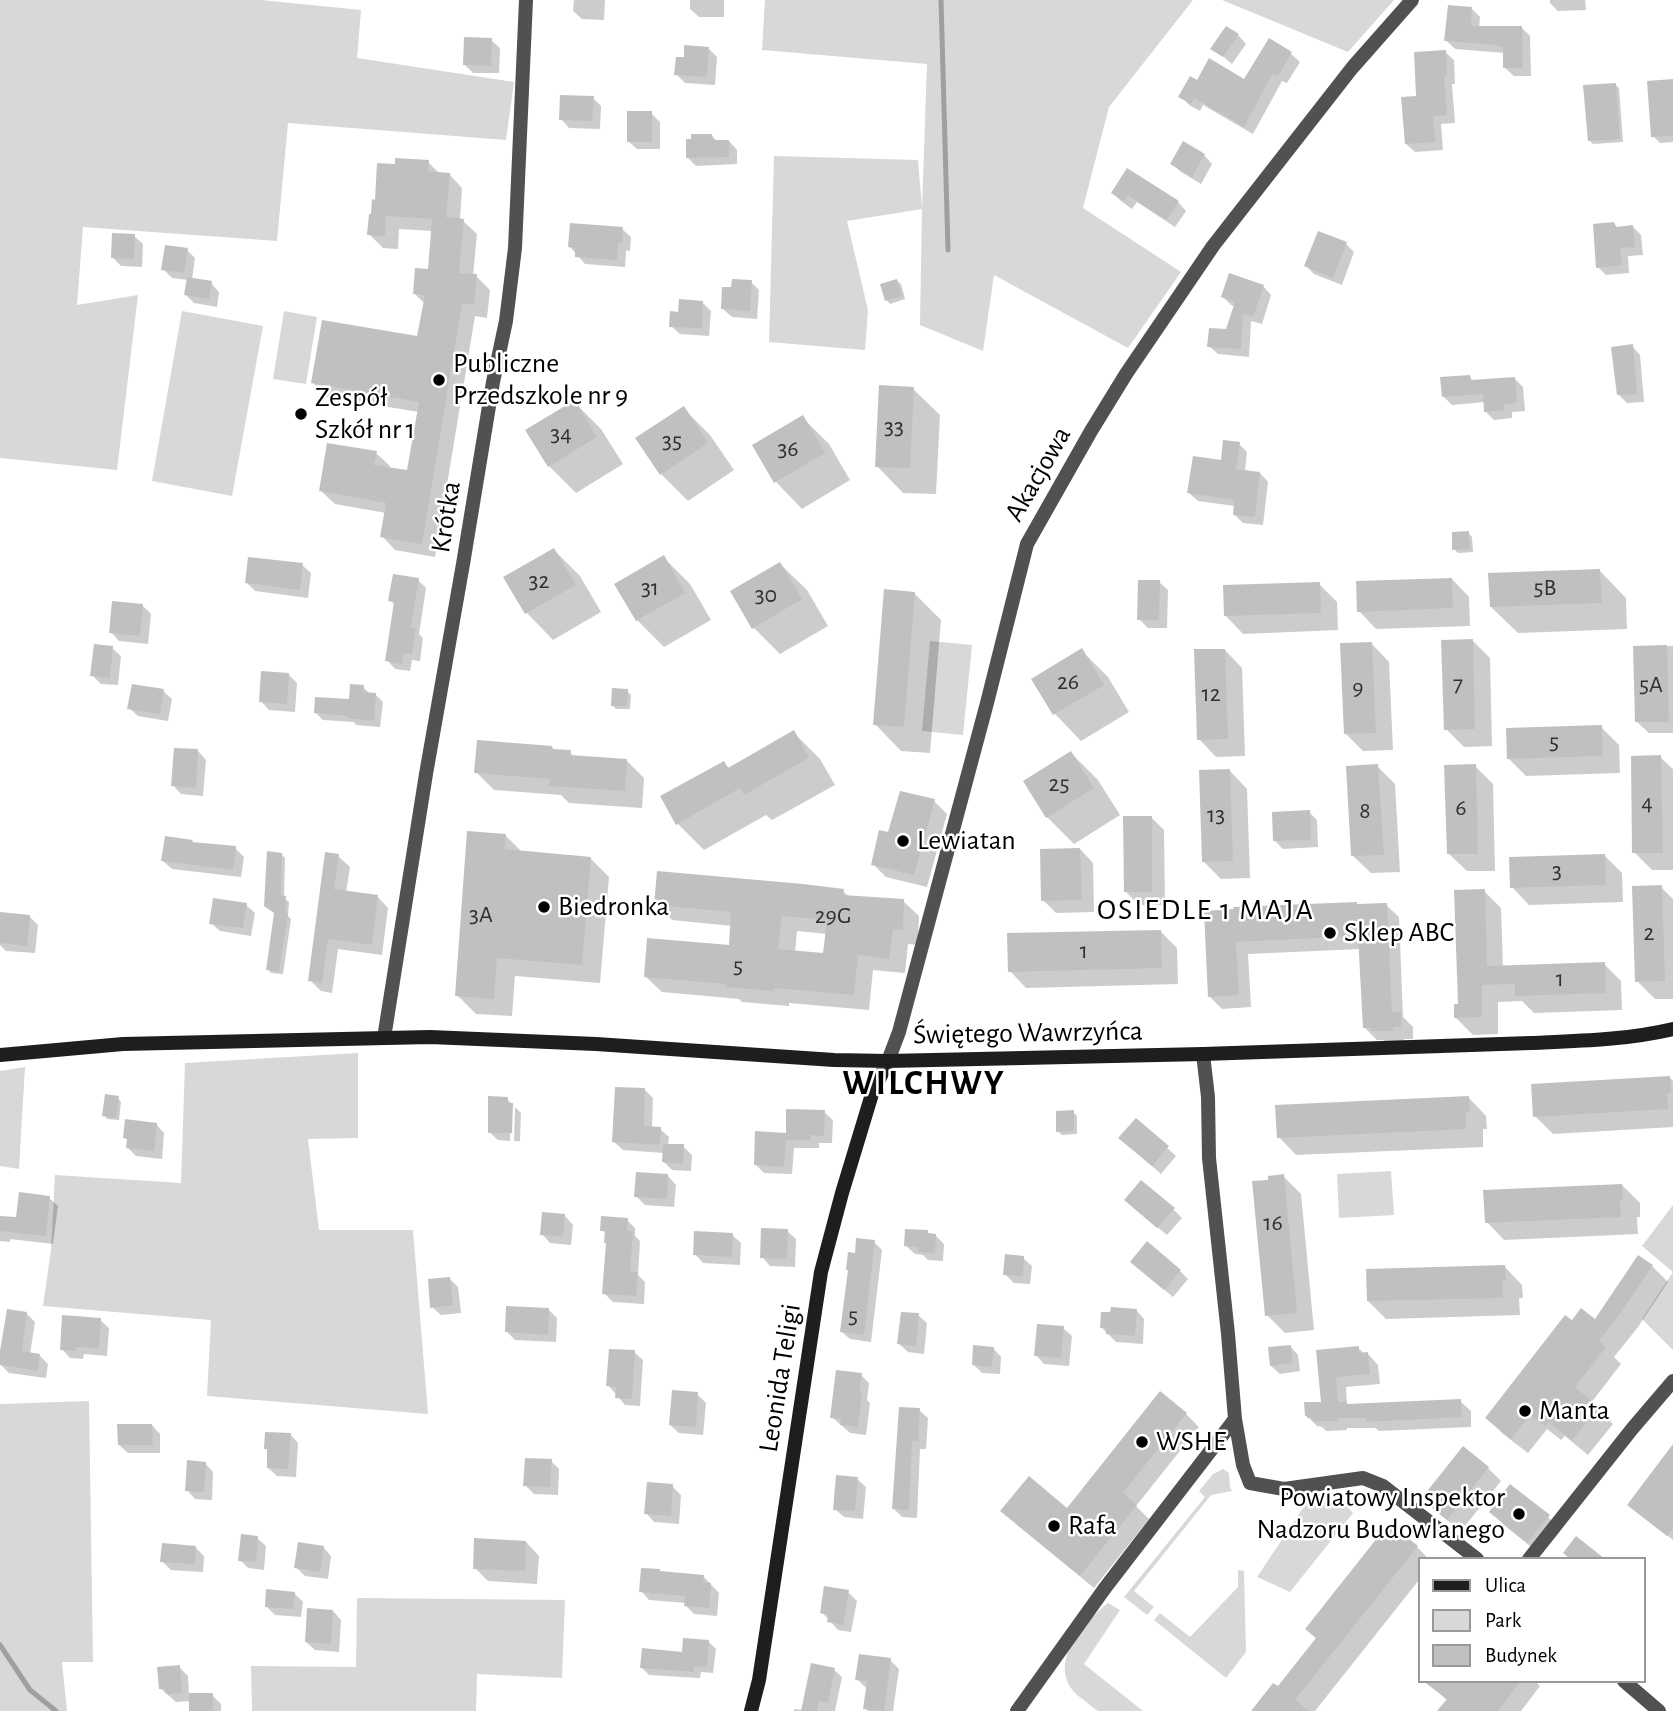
<!DOCTYPE html>
<html>
<head>
<meta charset="utf-8">
<style>
  body { margin:0 }
  #map { position:relative; width:1673px; height:1711px; overflow:hidden; background:#fff; font-family:"Alegreya Sans",sans-serif }
  canvas { display:block }
  .legend { position:absolute; left:1418px; top:1557px; width:228px; height:126px; box-sizing:border-box; background:#fff; border:2px solid #999; margin:0; padding:9px 12px; list-style:none; font-size:21px; color:#000 }
  .legend li { display:flex; align-items:center; gap:14px; height:35px }
  .legend b { width:35px; border:2px solid #999 }
</style>
</head>
<body>
<div id="map">
<canvas width="1673" height="1711"></canvas>
<ul class="legend">
<li><b style="height:9px;background:#1e1e1e"></b>Ulica</li>
<li><b style="height:19px;background:#d8d8d8"></b>Park</li>
<li><b style="height:19px;background:#c0c0c0"></b>Budynek</li>
</ul>
</div>
<script>
const g = document.querySelector('canvas').getContext('2d');
g.lineJoin = 'round';
function paint(path, color) {
  g.fillStyle = color;
  g.fill(path, 'evenodd');
}
function trace(path, color, width, dash) {
  g.strokeStyle = color;
  g.lineWidth = width;
  g.lineCap = dash ? 'butt' : 'round';
  g.setLineDash(dash || []);
  g.stroke(path);
}
function label(font, color, halo, rows, align = 'center') {
  g.font = font + ' "Alegreya Sans",sans-serif';
  g.lineWidth = 5;
  g.setLineDash([]);
  g.textBaseline = 'middle';
  g.strokeStyle = halo;
  g.fillStyle = color;
  for (const [text, x, y, turn = 0] of rows) {
    g.save();
    g.translate(x, y);
    g.rotate((+turn || 0) * Math.PI / 180);
    g.textAlign = isNaN(turn) ? turn : align;
    if (halo) g.strokeText(text, 0, 0);
    g.fillText(text, 0, 0);
    g.restore();
  }
}
const green = new Path2D(`
  M 0,0 L 261,0 L 361,10 L 357,58 L 514,82 L 506,140 L 288,123 L 277,241 L 83,227 L 77,305 L 138,295 L 117,470 L 0,458 Z
  M 765,0 L 1193,0 L 1109,107 L 1083,208 L 1181,272 L 1128,348 L 994,275 L 983,351 L 920,325 L 922,209 L 847,221 L 868,310 L 865,350 L 769,342 L 774,156 L 918,160 L 922,208 L 927,64 L 762,50 Z
  M 1222,0 L 1394,0 L 1348,52 Z
  M 182,311 L 263,326 L 232,496 L 152,481 Z
  M 284,311 L 317,317 L 306,384 L 273,379 Z
  M 930,641 L 972,645 L 963,735 L 922,731 Z
  M 358,1053 L 358,1138 L 308,1139 L 319,1230 L 413,1230 L 428,1414 L 207,1396 L 211,1320 L 43,1306 L 51,1250 L 55,1175 L 181,1183 L 185,1063 Z
  M 25,1067 L 19,1169 L 0,1166 L 0,1071 Z
  M 1391,1171 L 1394,1215 L 1339,1218 L 1337,1174 Z
  M 1673,1205 L 1673,1350 L 1642,1319 L 1673,1272 L 1642,1246 Z
  M 89,1401 L 93,1662 L 62,1662 L 67,1711 L 0,1711 L 0,1404 Z
  M 1223,1469 L 1229,1473 L 1230,1487 L 1232,1491 L 1211,1495 L 1134,1591 L 1154,1607 L 1147,1615 L 1124,1597 L 1205,1497 L 1199,1491 L 1213,1474 Z
  M 1335,1497 L 1342,1501 L 1353,1513 L 1290,1592 L 1257,1577 L 1309,1499 Z
  M 1238,1570 L 1244,1571 L 1246,1652 L 1226,1678 L 1154,1620 L 1160,1613 L 1190,1637 L 1238,1587 Z
  M 357,1598 L 565,1600 L 562,1678 L 477,1674 L 476,1711 L 252,1711 L 251,1666 L 356,1667 Z
  M 1108,1603 L 1120,1610 L 1084,1664 L 1143,1711 C 1134,1711 1104,1711 1099,1711 C 1093,1709 1086,1701 1081,1698 C 1043,1669 1081,1624 1108,1603 Z`);
const shadow = new Path2D(`
  M 574,0 L 605,0 L 604,20 L 582,19 L 573,11 Z
  M 690,0 L 724,0 L 724,17 L 699,17 L 690,9 Z
  M 1550,0 L 1585,0 L 1586,10 L 1558,11 L 1550,3 Z
  M 1472,9 L 1480,17 L 1479,28 L 1522,28 L 1530,36 L 1531,76 L 1514,76 L 1505,68 L 1505,53 L 1455,49 L 1446,40 Z
  M 1238,35 L 1246,44 L 1232,64 L 1213,48 Z
  M 491,40 L 500,48 L 499,73 L 473,73 L 464,64 Z
  M 1270,40 L 1291,54 L 1300,62 L 1287,83 L 1282,81 L 1253,134 L 1203,105 L 1200,111 L 1189,105 L 1181,96 L 1197,82 L 1244,81 Z
  M 709,49 L 717,57 L 715,85 L 685,83 L 676,74 L 685,59 Z
  M 1445,52 L 1454,60 L 1455,84 L 1452,84 L 1455,123 L 1441,124 L 1443,150 L 1415,152 L 1406,144 L 1418,98 Z
  M 1673,81 L 1673,142 L 1660,143 L 1653,136 Z
  M 1615,85 L 1619,88 L 1623,142 L 1593,144 L 1589,140 Z
  M 593,98 L 601,106 L 600,129 L 569,128 L 561,119 Z
  M 651,113 L 660,122 L 660,149 L 637,149 L 628,141 Z
  M 712,136 L 717,141 L 729,141 L 737,150 L 737,164 L 696,166 L 688,158 L 693,141 Z
  M 1204,155 L 1212,164 L 1201,184 L 1181,172 L 1172,164 Z
  M 428,162 L 440,174 L 449,174 L 462,188 L 460,220 L 463,221 L 477,234 L 473,276 L 476,276 L 490,290 L 487,318 L 475,316 L 435,557 L 395,550 L 382,536 L 386,513 L 335,504 L 321,491 L 376,453 L 390,466 L 389,469 L 409,472 L 419,412 L 327,397 L 313,383 L 419,338 L 425,304 L 415,294 L 429,271 L 433,231 L 399,229 L 398,249 L 383,248 L 369,234 L 377,202 L 396,166 Z
  M 1128,170 L 1178,202 L 1186,211 L 1175,227 L 1137,202 L 1132,209 L 1121,201 L 1113,193 Z
  M 1614,224 L 1618,228 L 1633,227 L 1641,235 L 1643,255 L 1628,256 L 1629,273 L 1606,275 L 1598,267 Z
  M 622,229 L 631,237 L 630,251 L 626,250 L 625,267 L 585,264 L 570,247 Z
  M 134,236 L 143,244 L 142,267 L 121,266 L 113,258 Z
  M 1346,244 L 1354,252 L 1342,285 L 1314,274 L 1306,266 Z
  M 187,250 L 195,258 L 192,280 L 211,283 L 219,292 L 217,307 L 194,303 L 185,294 L 188,280 L 172,278 L 163,269 Z
  M 897,281 L 901,284 L 905,299 L 890,304 L 887,300 Z
  M 751,282 L 759,290 L 757,319 L 732,317 L 723,309 L 733,289 Z
  M 1263,286 L 1271,295 L 1262,324 L 1251,321 L 1249,357 L 1218,354 L 1209,346 L 1227,331 L 1235,307 L 1231,305 L 1223,297 Z
  M 702,302 L 711,311 L 709,336 L 680,334 L 671,326 L 679,313 Z
  M 1632,346 L 1640,355 L 1644,402 L 1627,403 L 1619,395 Z
  M 1469,377 L 1474,382 L 1514,378 L 1523,387 L 1525,411 L 1512,412 L 1512,418 L 1494,420 L 1485,411 L 1485,402 L 1452,405 L 1443,396 Z
  M 913,389 L 940,415 L 936,494 L 903,493 L 877,466 Z
  M 574,402 L 601,429 L 623,464 L 576,493 L 549,466 Z
  M 684,409 L 710,435 L 734,470 L 688,501 L 661,474 Z
  M 803,418 L 829,444 L 850,480 L 802,509 L 776,482 L 754,446 Z
  M 1239,444 L 1247,452 L 1245,471 L 1260,473 L 1268,482 L 1263,525 L 1243,523 L 1234,514 L 1235,506 L 1198,501 L 1189,493 Z
  M 1468,533 L 1472,537 L 1473,552 L 1458,553 L 1454,549 Z
  M 554,550 L 580,576 L 601,612 L 553,640 L 527,613 L 506,578 Z
  M 663,557 L 690,584 L 711,620 L 664,647 L 637,620 Z
  M 780,564 L 807,590 L 828,626 L 780,654 L 753,627 Z
  M 302,565 L 311,573 L 308,598 L 255,591 L 247,583 Z
  M 1600,571 L 1626,598 L 1627,629 L 1518,633 L 1491,607 Z
  M 1452,579 L 1469,597 L 1470,626 L 1376,629 L 1359,611 Z
  M 418,580 L 426,588 L 419,634 L 423,638 L 420,661 L 412,660 L 410,671 L 395,669 L 387,660 L 395,605 L 390,600 Z
  M 1159,582 L 1168,590 L 1167,628 L 1148,628 L 1139,619 Z
  M 1319,584 L 1337,602 L 1338,630 L 1243,634 L 1226,616 Z
  M 914,593 L 941,620 L 930,753 L 901,751 L 875,724 Z
  M 143,606 L 151,614 L 148,644 L 119,641 L 111,632 Z
  M 1472,640 L 1490,658 L 1492,746 L 1464,747 L 1446,729 Z
  M 1372,644 L 1389,662 L 1393,750 L 1363,751 L 1345,733 Z
  M 1673,646 L 1673,733 L 1649,733 L 1637,722 L 1635,647 Z
  M 112,648 L 121,656 L 118,685 L 101,684 L 92,675 Z
  M 1225,650 L 1242,668 L 1245,756 L 1216,757 L 1199,739 Z
  M 1082,651 L 1108,677 L 1129,712 L 1081,741 L 1055,714 L 1034,679 Z
  M 289,675 L 297,683 L 295,712 L 269,710 L 261,701 Z
  M 363,687 L 370,694 L 376,695 L 383,702 L 380,727 L 356,725 L 354,722 L 323,720 L 316,713 L 350,701 Z
  M 163,691 L 172,699 L 168,721 L 138,716 L 129,708 Z
  M 627,691 L 631,695 L 630,709 L 616,709 L 612,705 Z
  M 1601,727 L 1619,745 L 1620,773 L 1526,776 L 1508,758 Z
  M 794,733 L 820,759 L 835,785 L 772,820 L 766,815 L 704,850 L 677,823 L 724,763 L 730,769 Z
  M 552,747 L 555,751 L 570,752 L 574,757 L 626,760 L 644,778 L 642,808 L 569,803 L 561,795 L 494,790 L 476,772 Z
  M 198,751 L 206,760 L 203,796 L 181,794 L 173,785 Z
  M 1071,753 L 1098,780 L 1120,815 L 1074,844 L 1047,817 Z
  M 1660,757 L 1673,769 L 1673,870 L 1652,870 L 1634,852 Z
  M 1377,766 L 1395,784 L 1400,872 L 1371,873 L 1353,856 Z
  M 1475,766 L 1493,784 L 1495,871 L 1467,871 L 1449,854 Z
  M 1230,771 L 1247,789 L 1250,878 L 1221,879 L 1203,861 Z
  M 934,801 L 947,814 L 927,887 L 886,877 L 873,864 L 889,834 Z
  M 1309,812 L 1317,820 L 1318,847 L 1283,849 L 1275,841 Z
  M 1151,817 L 1164,830 L 1165,905 L 1139,905 L 1126,892 Z
  M 505,835 L 522,852 L 590,858 L 609,877 L 600,983 L 515,976 L 512,1016 L 476,1014 L 457,995 Z
  M 192,842 L 193,843 L 235,848 L 244,857 L 241,877 L 172,869 L 163,861 Z
  M 1080,849 L 1093,863 L 1094,912 L 1056,913 L 1043,900 Z
  M 281,854 L 285,858 L 284,898 L 289,902 L 288,916 L 291,919 L 283,974 L 271,973 L 268,969 Z
  M 1604,855 L 1622,873 L 1623,902 L 1529,905 L 1512,887 Z
  M 338,856 L 350,867 L 346,893 L 377,896 L 388,908 L 382,955 L 338,949 L 332,993 L 321,991 L 310,980 Z
  M 1661,887 L 1673,899 L 1673,999 L 1655,999 L 1637,981 Z
  M 843,891 L 849,897 L 903,901 L 919,916 L 918,945 L 908,944 L 905,973 L 873,970 L 869,1010 L 789,1003 L 789,1006 L 742,1002 L 739,999 L 662,992 L 646,977 L 731,947 L 732,926 L 672,920 L 656,904 ZM 797,931 L 827,934 L 825,955 L 795,953 Z
  M 1484,891 L 1501,908 L 1503,967 L 1604,964 L 1621,981 L 1622,1010 L 1534,1013 L 1522,1001 L 1498,1002 L 1498,1034 L 1473,1035 L 1456,1018 Z
  M 246,905 L 255,913 L 251,936 L 220,931 L 211,923 Z
  M 1386,905 L 1399,917 L 1403,1017 L 1413,1027 L 1413,1039 L 1404,1039 L 1405,1042 L 1386,1042 L 1383,1040 L 1377,1040 L 1364,1027 L 1360,949 L 1248,954 L 1251,1007 L 1222,1009 L 1209,996 L 1206,912 Z
  M 30,917 L 38,925 L 35,953 L 6,951 L 0,945 L 0,921 Z
  M 1160,931 L 1177,948 L 1178,984 L 1026,988 L 1010,971 Z
  M 1670,1078 L 1673,1081 L 1673,1127 L 1553,1134 L 1535,1116 Z
  M 645,1090 L 653,1098 L 652,1128 L 660,1129 L 669,1137 L 668,1146 L 683,1146 L 692,1155 L 691,1171 L 672,1170 L 664,1162 L 664,1153 L 623,1150 L 614,1142 Z
  M 118,1098 L 121,1102 L 119,1120 L 107,1119 L 104,1115 Z
  M 1469,1098 L 1486,1116 L 1487,1129 L 1483,1129 L 1483,1147 L 1296,1155 L 1279,1137 Z
  M 507,1099 L 521,1113 L 520,1141 L 514,1141 L 515,1107 L 511,1104 L 510,1141 L 498,1140 L 489,1132 Z
  M 824,1112 L 833,1120 L 832,1143 L 819,1143 L 819,1148 L 794,1148 L 792,1174 L 764,1173 L 755,1164 L 787,1135 Z
  M 1073,1112 L 1077,1116 L 1077,1134 L 1062,1135 L 1058,1131 Z
  M 1136,1120 L 1176,1156 L 1161,1174 L 1129,1146 Z
  M 156,1124 L 164,1133 L 162,1159 L 136,1156 L 128,1148 L 129,1141 L 125,1138 Z
  M 668,1176 L 676,1185 L 674,1207 L 645,1205 L 636,1196 Z
  M 1283,1176 L 1301,1194 L 1314,1330 L 1285,1333 L 1267,1315 L 1270,1181 Z
  M 1622,1185 L 1640,1203 L 1640,1217 L 1637,1217 L 1638,1234 L 1504,1240 L 1487,1222 Z
  M 49,1198 L 58,1206 L 53,1244 L 10,1239 L 10,1242 L 0,1241 L 0,1218 L 17,1219 Z
  M 1134,1208 L 1173,1209 L 1182,1218 L 1167,1235 Z
  M 565,1216 L 573,1225 L 571,1245 L 550,1243 L 542,1234 Z
  M 627,1220 L 635,1228 L 635,1236 L 640,1241 L 638,1275 L 645,1282 L 644,1304 L 613,1302 L 604,1293 L 607,1235 L 602,1230 Z
  M 787,1231 L 796,1239 L 795,1267 L 770,1266 L 762,1257 Z
  M 732,1235 L 741,1243 L 740,1265 L 703,1263 L 695,1254 Z
  M 930,1235 L 936,1236 L 944,1244 L 943,1261 L 928,1260 L 923,1255 L 915,1254 L 906,1246 Z
  M 874,1242 L 882,1250 L 871,1342 L 850,1339 L 842,1332 L 856,1255 Z
  M 1023,1258 L 1032,1266 L 1030,1284 L 1014,1283 L 1005,1274 Z
  M 1652,1266 L 1668,1282 L 1638,1327 L 1614,1357 L 1621,1364 L 1591,1403 L 1613,1424 L 1588,1455 L 1565,1436 L 1561,1440 L 1547,1429 L 1528,1453 L 1503,1434 L 1487,1418 L 1595,1322 Z
  M 1505,1267 L 1522,1285 L 1523,1298 L 1519,1298 L 1520,1315 L 1386,1319 L 1368,1301 Z
  M 1141,1270 L 1180,1271 L 1188,1279 L 1173,1297 Z
  M 450,1279 L 458,1287 L 461,1313 L 441,1315 L 432,1307 Z
  M 549,1310 L 557,1318 L 556,1342 L 515,1340 L 506,1331 Z
  M 1136,1310 L 1144,1319 L 1143,1344 L 1116,1342 L 1101,1327 Z
  M 26,1313 L 35,1322 L 30,1354 L 40,1356 L 48,1364 L 46,1378 L 9,1373 L 1,1365 Z
  M 918,1315 L 927,1323 L 924,1354 L 908,1352 L 899,1344 Z
  M 100,1320 L 109,1328 L 107,1356 L 84,1354 L 83,1359 L 70,1358 L 62,1349 Z
  M 1063,1328 L 1072,1336 L 1069,1366 L 1044,1364 L 1036,1355 Z
  M 1290,1346 L 1298,1355 L 1300,1371 L 1280,1374 L 1271,1366 Z
  M 993,1348 L 1001,1357 L 1000,1374 L 982,1373 L 974,1365 Z
  M 1358,1348 L 1365,1354 L 1368,1354 L 1378,1365 L 1380,1384 L 1346,1387 L 1347,1406 L 1460,1401 L 1471,1411 L 1471,1427 L 1379,1431 L 1375,1428 L 1347,1428 L 1347,1430 L 1326,1431 L 1322,1427 L 1317,1426 L 1307,1416 L 1323,1404 L 1318,1351 Z
  M 634,1352 L 643,1360 L 640,1406 L 625,1405 L 608,1385 Z
  M 861,1375 L 869,1383 L 867,1400 L 870,1403 L 866,1435 L 850,1433 L 832,1417 Z
  M 697,1394 L 706,1403 L 703,1435 L 679,1433 L 670,1425 Z
  M 1161,1394 L 1186,1414 L 1199,1427 L 1136,1506 L 1149,1519 L 1094,1588 L 1016,1524 L 1003,1511 L 1067,1510 Z
  M 919,1410 L 928,1418 L 926,1449 L 920,1449 L 917,1518 L 902,1517 L 894,1509 Z
  M 152,1425 L 160,1434 L 160,1453 L 128,1453 L 119,1445 Z
  M 290,1434 L 298,1443 L 296,1477 L 277,1476 L 268,1468 L 269,1452 L 266,1449 Z
  M 1673,1448 L 1673,1540 L 1639,1514 L 1629,1505 Z
  M 551,1461 L 559,1469 L 558,1495 L 534,1494 L 525,1485 Z
  M 205,1463 L 213,1472 L 212,1500 L 195,1499 L 187,1490 Z
  M 1488,1468 L 1501,1481 L 1461,1531 L 1437,1512 L 1424,1499 Z
  M 857,1479 L 866,1487 L 863,1519 L 844,1517 L 835,1509 Z
  M 672,1486 L 681,1495 L 679,1524 L 654,1522 L 646,1513 Z
  M 1491,1512 L 1548,1517 L 1561,1530 L 1541,1555 L 1504,1525 Z
  M 1390,1525 L 1417,1547 L 1429,1559 L 1419,1559 L 1419,1580 L 1315,1711 L 1253,1711 L 1278,1689 L 1317,1639 L 1307,1629 Z
  M 257,1538 L 266,1546 L 264,1570 L 248,1568 L 240,1560 Z
  M 526,1542 L 539,1556 L 537,1584 L 488,1581 L 475,1568 Z
  M 195,1547 L 204,1556 L 203,1572 L 171,1570 L 162,1561 Z
  M 323,1547 L 331,1556 L 328,1579 L 305,1576 L 296,1567 Z
  M 661,1573 L 703,1576 L 719,1593 L 717,1616 L 694,1614 L 686,1606 L 686,1603 L 649,1600 L 641,1591 Z
  M 848,1592 L 857,1601 L 851,1632 L 838,1630 L 822,1612 Z
  M 294,1593 L 303,1602 L 301,1617 L 275,1615 L 266,1606 Z
  M 333,1611 L 341,1620 L 339,1652 L 315,1650 L 306,1642 Z
  M 709,1642 L 716,1649 L 713,1673 L 701,1672 L 700,1678 L 649,1675 L 642,1668 L 684,1653 Z
  M 890,1660 L 899,1669 L 893,1711 L 868,1711 L 865,1708 L 868,1688 L 865,1687 L 857,1679 Z
  M 179,1667 L 188,1676 L 189,1695 L 212,1695 L 221,1704 L 221,1711 L 191,1711 L 191,1701 L 176,1702 L 160,1688 Z
  M 834,1670 L 842,1677 L 835,1711 L 794,1711 L 794,1709 L 803,1710 Z
  M 1425,1681 L 1535,1681 L 1540,1686 L 1521,1711 L 1440,1711 L 1448,1701 Z`);
const stream = new Path2D(`
  M 941,0 L 948,250
  M 0,1645 L 30,1690 L 56,1711`);
const building = new Path2D(`
  M 1448,5 L 1472,7 L 1471,26 L 1522,26 L 1523,68 L 1503,68 L 1503,47 L 1498,47 L 1498,45 L 1444,41 Z
  M 1226,26 L 1239,34 L 1223,57 L 1210,49 Z
  M 464,37 L 492,38 L 491,66 L 463,65 Z
  M 1269,38 L 1292,52 L 1278,76 L 1273,73 L 1244,127 L 1194,98 L 1191,104 L 1178,97 L 1190,76 L 1197,80 L 1209,58 L 1244,79 Z
  M 684,45 L 709,47 L 707,77 L 674,75 L 676,57 L 684,57 Z
  M 1446,50 L 1447,76 L 1444,76 L 1447,115 L 1433,116 L 1435,142 L 1405,144 L 1401,97 L 1416,96 L 1414,52 Z
  M 1673,79 L 1673,136 L 1651,137 L 1647,81 Z
  M 1616,83 L 1620,139 L 1588,141 L 1583,85 Z
  M 560,95 L 594,96 L 592,121 L 559,120 Z
  M 627,111 L 652,111 L 652,142 L 627,142 Z
  M 691,134 L 712,134 L 713,140 L 729,140 L 729,157 L 686,158 L 686,139 L 691,139 Z
  M 1183,141 L 1205,154 L 1192,177 L 1170,164 Z
  M 395,158 L 429,160 L 428,171 L 450,173 L 446,217 L 464,219 L 459,273 L 477,274 L 474,305 L 462,303 L 422,544 L 380,537 L 386,503 L 319,491 L 327,443 L 377,451 L 374,465 L 407,470 L 419,402 L 311,383 L 322,320 L 417,336 L 425,295 L 413,294 L 415,268 L 428,269 L 432,219 L 386,216 L 385,236 L 367,235 L 369,214 L 371,214 L 372,199 L 375,200 L 377,163 L 395,164 Z
  M 1127,168 L 1179,201 L 1166,220 L 1128,195 L 1123,201 L 1111,193 Z
  M 1614,222 L 1616,227 L 1633,225 L 1635,247 L 1620,248 L 1622,265 L 1596,268 L 1593,224 Z
  M 570,223 L 623,227 L 622,243 L 618,243 L 617,260 L 575,257 L 575,248 L 568,247 Z
  M 1318,231 L 1347,242 L 1333,278 L 1304,266 Z
  M 112,233 L 135,234 L 134,259 L 111,258 Z
  M 165,245 L 188,248 L 184,273 L 161,270 Z
  M 1229,273 L 1264,285 L 1253,317 L 1243,314 L 1241,349 L 1207,347 L 1209,328 L 1226,329 L 1235,302 L 1221,297 Z
  M 187,277 L 212,281 L 209,299 L 184,295 Z
  M 732,279 L 752,280 L 750,311 L 721,309 L 722,287 L 731,287 Z
  M 897,279 L 902,296 L 885,301 L 880,284 Z
  M 679,299 L 703,301 L 702,328 L 669,327 L 670,311 L 678,312 Z
  M 1633,344 L 1637,394 L 1617,395 L 1611,347 Z
  M 1470,375 L 1471,380 L 1515,377 L 1517,403 L 1504,404 L 1504,410 L 1484,412 L 1483,394 L 1442,397 L 1440,377 Z
  M 879,385 L 914,387 L 910,468 L 875,467 Z
  M 575,400 L 597,437 L 548,467 L 525,430 Z
  M 684,406 L 708,443 L 660,475 L 635,438 Z
  M 803,415 L 825,453 L 774,483 L 752,445 Z
  M 1223,440 L 1240,442 L 1236,469 L 1260,472 L 1255,517 L 1233,515 L 1234,500 L 1187,493 L 1193,456 L 1221,460 Z
  M 1469,531 L 1470,549 L 1452,550 L 1452,532 Z
  M 554,548 L 576,585 L 525,614 L 503,577 Z
  M 664,555 L 685,593 L 636,621 L 614,584 Z
  M 248,557 L 303,563 L 300,590 L 245,583 Z
  M 780,562 L 802,599 L 752,629 L 730,591 Z
  M 1600,569 L 1602,603 L 1490,607 L 1488,573 Z
  M 393,574 L 419,578 L 411,628 L 416,628 L 412,654 L 404,653 L 402,664 L 385,661 L 394,602 L 388,601 Z
  M 1452,578 L 1453,608 L 1357,612 L 1356,581 Z
  M 1138,580 L 1160,580 L 1159,620 L 1137,620 Z
  M 1320,582 L 1321,613 L 1224,616 L 1223,585 Z
  M 884,589 L 915,592 L 904,727 L 873,725 Z
  M 112,601 L 143,604 L 140,636 L 109,633 Z
  M 1473,639 L 1475,729 L 1444,730 L 1441,640 Z
  M 1372,642 L 1376,733 L 1344,734 L 1340,643 Z
  M 94,644 L 113,646 L 110,678 L 90,676 Z
  M 1667,645 L 1669,722 L 1635,722 L 1633,646 Z
  M 1082,648 L 1104,685 L 1053,715 L 1031,679 Z
  M 1194,649 L 1225,649 L 1228,739 L 1197,740 Z
  M 261,671 L 289,673 L 287,704 L 259,702 Z
  M 132,684 L 164,689 L 160,714 L 127,709 Z
  M 350,684 L 364,685 L 363,692 L 376,693 L 374,721 L 347,718 L 348,716 L 314,713 L 315,697 L 349,699 Z
  M 612,688 L 628,689 L 627,706 L 611,706 Z
  M 1602,725 L 1603,756 L 1507,759 L 1506,728 Z
  M 794,730 L 809,758 L 744,795 L 740,788 L 676,825 L 660,796 L 724,761 L 728,768 Z
  M 477,740 L 552,746 L 552,749 L 571,750 L 570,755 L 627,759 L 625,791 L 549,786 L 550,779 L 474,773 Z
  M 174,748 L 198,749 L 196,788 L 171,786 Z
  M 1071,751 L 1094,788 L 1046,818 L 1023,781 Z
  M 1661,755 L 1663,853 L 1632,853 L 1631,756 Z
  M 1378,764 L 1384,855 L 1351,856 L 1346,766 Z
  M 1476,764 L 1478,854 L 1447,854 L 1444,765 Z
  M 1230,769 L 1233,861 L 1202,862 L 1199,770 Z
  M 900,791 L 935,799 L 914,875 L 871,865 L 879,830 L 888,832 Z
  M 1310,810 L 1311,840 L 1273,841 L 1272,812 Z
  M 1123,816 L 1152,816 L 1152,892 L 1124,892 Z
  M 467,831 L 506,834 L 505,849 L 591,857 L 582,965 L 497,958 L 494,999 L 455,996 Z
  M 165,836 L 193,840 L 192,842 L 236,846 L 233,870 L 161,861 Z
  M 1080,848 L 1082,900 L 1041,901 L 1040,849 Z
  M 267,851 L 282,853 L 281,895 L 286,896 L 285,913 L 288,913 L 279,972 L 266,970 L 274,913 L 264,906 Z
  M 325,852 L 339,854 L 334,889 L 378,895 L 372,945 L 328,939 L 322,983 L 308,981 Z
  M 1605,854 L 1606,885 L 1510,888 L 1509,857 Z
  M 657,871 L 803,884 L 844,889 L 843,895 L 904,899 L 903,930 L 893,929 L 889,959 L 858,955 L 854,995 L 774,988 L 774,991 L 725,987 L 725,984 L 644,977 L 647,938 L 729,945 L 731,912 L 654,905 ZM 782,916 L 827,920 L 823,953 L 778,949 Z
  M 1662,885 L 1665,981 L 1635,982 L 1632,886 Z
  M 1485,889 L 1487,966 L 1605,962 L 1606,993 L 1515,996 L 1515,984 L 1482,985 L 1482,1017 L 1454,1018 L 1454,1004 L 1458,1004 L 1454,890 Z
  M 213,898 L 247,903 L 243,928 L 209,924 Z
  M 1357,902 L 1357,904 L 1387,903 L 1392,1012 L 1401,1012 L 1401,1027 L 1393,1027 L 1393,1031 L 1371,1031 L 1371,1028 L 1363,1028 L 1358,936 L 1236,942 L 1239,995 L 1208,997 L 1204,911 L 1234,909 L 1233,907 Z
  M 0,912 L 30,915 L 27,946 L 0,943 Z
  M 1161,930 L 1162,968 L 1008,972 L 1007,933 Z
  M 1670,1076 L 1671,1093 L 1667,1093 L 1668,1109 L 1533,1117 L 1531,1084 Z
  M 615,1087 L 645,1088 L 644,1126 L 661,1127 L 660,1145 L 612,1142 Z
  M 105,1094 L 119,1096 L 116,1118 L 102,1116 Z
  M 488,1096 L 508,1097 L 508,1103 L 513,1103 L 512,1133 L 488,1133 Z
  M 1469,1096 L 1470,1112 L 1466,1112 L 1466,1129 L 1277,1138 L 1275,1105 Z
  M 786,1109 L 825,1110 L 824,1136 L 811,1135 L 811,1140 L 786,1140 L 784,1167 L 754,1165 L 755,1131 L 786,1133 Z
  M 1074,1110 L 1074,1131 L 1056,1132 L 1056,1111 Z
  M 1136,1118 L 1169,1146 L 1152,1166 L 1118,1138 Z
  M 125,1119 L 157,1123 L 154,1151 L 126,1148 L 127,1139 L 123,1138 Z
  M 663,1144 L 684,1144 L 683,1164 L 662,1162 Z
  M 636,1172 L 668,1174 L 667,1199 L 634,1197 Z
  M 1284,1174 L 1297,1313 L 1265,1316 L 1252,1181 L 1268,1180 L 1268,1176 Z
  M 1141,1180 L 1175,1208 L 1157,1228 L 1124,1200 Z
  M 1622,1184 L 1623,1200 L 1620,1200 L 1621,1217 L 1485,1223 L 1483,1190 Z
  M 19,1192 L 50,1196 L 46,1236 L 0,1231 L 0,1216 L 16,1217 Z
  M 542,1212 L 565,1214 L 563,1237 L 540,1235 Z
  M 601,1216 L 628,1218 L 627,1231 L 633,1231 L 630,1272 L 638,1272 L 636,1296 L 602,1294 L 606,1243 L 604,1243 L 605,1231 L 600,1231 Z
  M 761,1228 L 788,1229 L 787,1259 L 760,1258 Z
  M 905,1229 L 928,1230 L 928,1233 L 936,1234 L 935,1253 L 918,1252 L 918,1247 L 904,1246 Z
  M 694,1231 L 733,1233 L 732,1257 L 693,1255 Z
  M 856,1238 L 875,1240 L 864,1335 L 840,1332 L 848,1270 L 846,1270 L 848,1252 L 855,1253 Z
  M 1147,1241 L 1181,1270 L 1164,1290 L 1130,1262 Z
  M 1005,1254 L 1024,1256 L 1023,1276 L 1003,1275 Z
  M 1638,1255 L 1653,1265 L 1622,1311 L 1599,1341 L 1606,1347 L 1575,1387 L 1599,1407 L 1572,1440 L 1548,1422 L 1545,1426 L 1530,1415 L 1511,1439 L 1485,1418 L 1565,1315 L 1572,1320 L 1581,1308 L 1595,1319 Z
  M 1505,1265 L 1506,1281 L 1502,1281 L 1503,1298 L 1367,1301 L 1366,1269 Z
  M 450,1277 L 453,1305 L 430,1308 L 428,1279 Z
  M 506,1306 L 549,1308 L 548,1335 L 505,1332 Z
  M 1111,1307 L 1137,1309 L 1135,1336 L 1106,1334 L 1106,1328 L 1100,1328 L 1101,1312 L 1110,1312 Z
  M 7,1309 L 27,1312 L 22,1351 L 40,1354 L 38,1371 L 0,1365 L 0,1351 Z
  M 901,1312 L 919,1313 L 916,1346 L 897,1344 Z
  M 62,1315 L 101,1318 L 99,1348 L 76,1347 L 75,1351 L 60,1350 Z
  M 1037,1324 L 1064,1326 L 1061,1358 L 1034,1356 Z
  M 973,1345 L 994,1347 L 992,1367 L 972,1365 Z
  M 1291,1345 L 1293,1363 L 1270,1366 L 1268,1347 Z
  M 1359,1346 L 1359,1353 L 1368,1352 L 1370,1374 L 1336,1377 L 1338,1402 L 1347,1402 L 1347,1404 L 1461,1399 L 1462,1417 L 1366,1422 L 1366,1418 L 1337,1418 L 1337,1421 L 1313,1421 L 1313,1418 L 1307,1418 L 1307,1416 L 1305,1416 L 1304,1402 L 1321,1402 L 1316,1350 Z
  M 609,1349 L 635,1350 L 632,1399 L 615,1398 L 616,1387 L 606,1386 Z
  M 836,1370 L 862,1373 L 859,1393 L 862,1393 L 858,1427 L 840,1425 L 841,1419 L 830,1418 Z
  M 672,1390 L 698,1392 L 696,1427 L 669,1425 Z
  M 1160,1391 L 1187,1413 L 1123,1493 L 1137,1505 L 1080,1576 L 1000,1511 L 1029,1476 L 1067,1508 Z
  M 899,1407 L 920,1408 L 918,1441 L 912,1441 L 909,1510 L 892,1509 Z
  M 117,1424 L 152,1424 L 153,1445 L 118,1445 Z
  M 265,1432 L 291,1433 L 288,1469 L 267,1468 L 267,1449 L 264,1449 Z
  M 1673,1444 L 1673,1528 L 1667,1536 L 1627,1505 Z
  M 1463,1446 L 1489,1467 L 1447,1520 L 1421,1499 Z
  M 525,1458 L 552,1459 L 550,1487 L 523,1486 Z
  M 187,1460 L 206,1462 L 204,1492 L 185,1491 Z
  M 836,1475 L 858,1477 L 855,1511 L 833,1510 Z
  M 647,1482 L 673,1484 L 671,1516 L 644,1514 Z
  M 1510,1484 L 1550,1515 L 1527,1543 L 1489,1512 Z
  M 1389,1523 L 1418,1546 L 1295,1700 L 1309,1711 L 1251,1711 L 1273,1683 L 1278,1686 L 1316,1638 L 1305,1629 Z
  M 241,1534 L 258,1536 L 256,1562 L 238,1561 Z
  M 1576,1536 L 1605,1559 L 1570,1559 L 1563,1553 Z
  M 474,1538 L 526,1541 L 525,1571 L 473,1569 Z
  M 298,1542 L 324,1546 L 320,1572 L 294,1568 Z
  M 162,1543 L 196,1546 L 195,1564 L 160,1562 Z
  M 641,1568 L 660,1569 L 660,1571 L 704,1575 L 703,1582 L 711,1583 L 709,1608 L 684,1606 L 685,1596 L 639,1592 Z
  M 824,1586 L 849,1590 L 843,1625 L 827,1622 L 828,1615 L 820,1613 Z
  M 266,1589 L 295,1592 L 293,1609 L 265,1607 Z
  M 307,1608 L 333,1610 L 331,1644 L 305,1642 Z
  M 683,1638 L 709,1640 L 707,1667 L 694,1666 L 694,1672 L 640,1668 L 642,1648 L 682,1652 Z
  M 859,1654 L 891,1658 L 884,1711 L 863,1709 L 867,1681 L 855,1680 Z
  M 811,1663 L 835,1668 L 828,1703 L 818,1701 L 817,1711 L 801,1711 Z
  M 180,1665 L 182,1693 L 166,1694 L 165,1689 L 159,1689 L 157,1667 Z
  M 1423,1681 L 1521,1681 L 1498,1711 L 1437,1711 L 1447,1699 Z
  M 189,1693 L 213,1693 L 213,1711 L 189,1711 Z`);
const street = new Path2D(`
  M 384,1038 L 426,774 L 463,564 L 493,382 L 506,321 L 515,248 L 526,0
  M 1203,1054 L 1208,1097 L 1209,1158 L 1228,1334 L 1235,1419 L 1243,1465 L 1250,1483 L 1284,1489 L 1363,1478 L 1383,1486 L 1477,1559
  M 888,1061 L 899,1032 L 987,703 L 1027,544 L 1091,431 L 1126,374 L 1213,246 L 1352,68 L 1412,0
  M 1529,1559 L 1632,1429 L 1673,1381
  M 1624,1681 L 1659,1711
  M 1017,1711 L 1105,1588 L 1235,1419`);
const secondary = new Path2D(`
  M 0,1055 L 123,1044 L 430,1037 L 596,1044 L 834,1060 L 888,1061 L 1203,1054 L 1531,1043 C 1579,1041 1627,1040 1673,1029
  M 751,1711 L 759,1680 L 821,1272 L 842,1193 L 872,1094 L 888,1061`);
const markers = [
  [439,380,7,"#000"],
  [301,414,7,"#000"],
  [903,841,7,"#000"],
  [544,907,7,"#000"],
  [1330,933,7,"#000"],
  [1525,1411,7,"#000"],
  [1142,1442,7,"#000"],
  [1519,1514,7,"#000"],
  [1054,1526,7,"#000"]
];
const numberNames = [
  ["33",894,427],
  ["34",561,434],
  ["35",672,441],
  ["36",788,449],
  ["32",539,581],
  ["31",650,588],
  ["5B",1545,588],
  ["30",766,595],
  ["26",1068,682],
  ["7",1458,684],
  ["5A",1651,685],
  ["9",1358,688],
  ["12",1211,694],
  ["5",1554,742],
  ["25",1059,784],
  ["4",1647,803],
  ["6",1461,808],
  ["8",1365,811],
  ["13",1216,815],
  ["3",1557,871],
  ["3A",481,915],
  ["29G",833,916],
  ["2",1649,933],
  ["1",1084,951],
  ["5",738,966],
  ["1",1560,979],
  ["16",1273,1223],
  ["5",853,1316]
];
const poiNames = [
  ["Publiczne",453,364],
  ["Przedszkole nr 9",453,396],
  ["Zespół",315,398],
  ["Szkół nr 1",315,430],
  ["Lewiatan",917,841],
  ["Biedronka",558,907],
  ["Sklep ABC",1344,933],
  ["Manta",1539,1411],
  ["WSHE",1156,1442],
  ["Powiatowy Inspektor",1505,1498,"right"],
  ["Nadzoru Budowlanego",1505,1530,"right"],
  ["Rafa",1068,1526]
];
const streetNames = [
  ["Akacjowa",1038,474,-60],
  ["Krótka",446,517,-81],
  ["Świętego Wawrzyńca",1028,1033,-1],
  ["Leonida Teligi",780,1378,-81]
];
const neighbourhoodNames = [
  ["OSIEDLE 1 MAJA",1206,910]
];
const districtNames = [
  ["WILCHWY",924,1083]
];
paint(green, '#d8d8d8');
paint(shadow, '#0003');
trace(stream, '#9f9f9f', 5);
paint(building, '#c0c0c0');
trace(street, '#515151', 14);
trace(secondary, '#1e1e1e', 14);
for (const [x, y, r, color] of markers) {
  const dot = new Path2D();
  dot.arc(x, y, r, 0, 2 * Math.PI);
  g.fillStyle = color;
  g.fill(dot);
  trace(dot, '#fff', 2.5);
}
label('24px', '#303030', null, numberNames);
label('28px', '#000', '#fff', poiNames, 'left');
label('28px', '#000', '#fff', streetNames);
g.letterSpacing = '2px';
label('30px', '#000', '#fff', neighbourhoodNames);
g.letterSpacing = '0px';
g.letterSpacing = '2px';
label('bold 35px', '#000', '#fff', districtNames);
g.letterSpacing = '0px';
</script>
</body>
</html>
